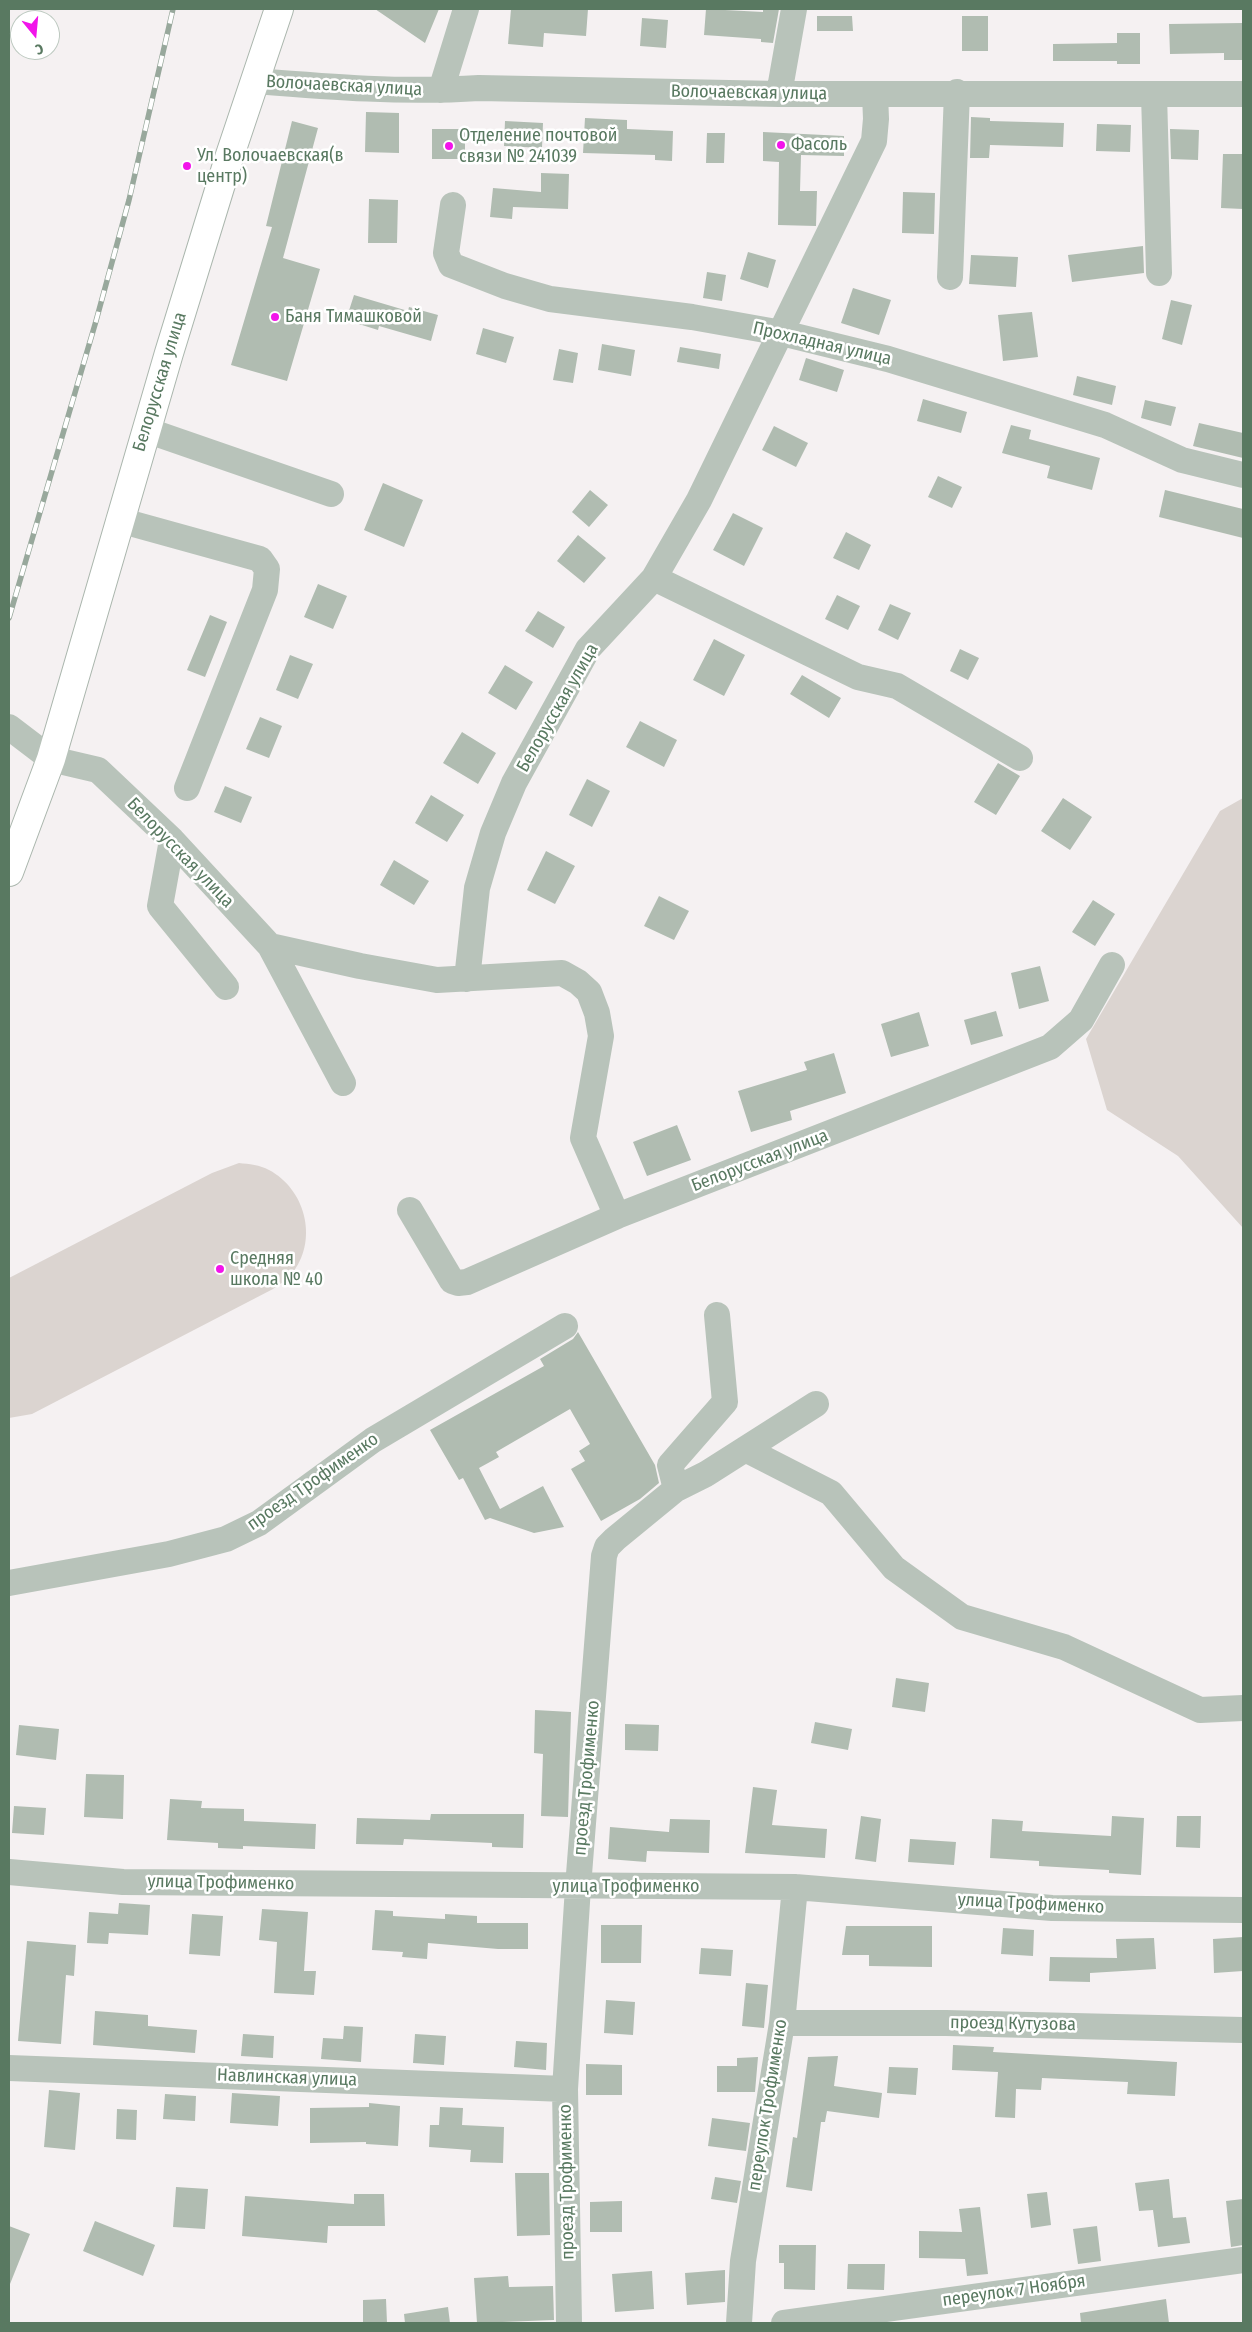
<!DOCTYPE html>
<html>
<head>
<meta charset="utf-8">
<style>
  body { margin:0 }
  #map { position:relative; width:1252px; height:2332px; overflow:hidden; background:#f5f1f2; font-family:"Fira Sans Condensed",sans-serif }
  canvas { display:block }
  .frame { position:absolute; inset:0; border:10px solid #597961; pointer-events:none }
  .north { position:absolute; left:10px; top:10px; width:50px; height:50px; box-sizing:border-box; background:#fff; border:1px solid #bdc9c0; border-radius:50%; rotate:163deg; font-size:14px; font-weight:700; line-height:20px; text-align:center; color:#597961 }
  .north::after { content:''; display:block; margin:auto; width:18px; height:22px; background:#f214ea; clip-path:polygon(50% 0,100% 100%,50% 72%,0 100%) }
</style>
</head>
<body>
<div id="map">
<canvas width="1252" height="2332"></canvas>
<div class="frame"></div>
<div class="north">С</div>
</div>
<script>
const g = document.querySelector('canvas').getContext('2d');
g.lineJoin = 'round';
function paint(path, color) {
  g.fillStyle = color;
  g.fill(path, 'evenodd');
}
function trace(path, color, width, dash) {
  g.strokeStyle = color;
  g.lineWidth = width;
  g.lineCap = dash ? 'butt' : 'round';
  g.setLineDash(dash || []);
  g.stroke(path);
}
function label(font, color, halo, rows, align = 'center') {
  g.font = font + ' "Fira Sans Condensed",sans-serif';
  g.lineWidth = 5;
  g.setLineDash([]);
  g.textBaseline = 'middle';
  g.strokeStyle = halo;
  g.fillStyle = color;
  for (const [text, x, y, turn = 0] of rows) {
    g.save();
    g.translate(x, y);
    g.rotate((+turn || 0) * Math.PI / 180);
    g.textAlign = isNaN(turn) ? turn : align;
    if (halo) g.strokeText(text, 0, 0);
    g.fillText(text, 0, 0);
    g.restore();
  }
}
const green = new Path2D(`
  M 1243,798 L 1243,1228 L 1178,1156 L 1107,1110 L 1086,1039 L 1220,811 Z
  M 239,1163 C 249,1164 260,1165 269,1170 C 305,1189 318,1238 294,1271 C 289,1279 280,1284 273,1289 L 32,1414 L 9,1418 L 9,1278 L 212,1173 Z`);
const building = new Path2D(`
  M 375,9 L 439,9 L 425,43 Z
  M 511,9 L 588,9 L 586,36 L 544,33 L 543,47 L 508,44 Z
  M 706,9 L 763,12 L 763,9 L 779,9 L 773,43 L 761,42 L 761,39 L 704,35 Z
  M 817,16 L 852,16 L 853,31 L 817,31 Z
  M 962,16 L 988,16 L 988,51 L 962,51 Z
  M 642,18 L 668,20 L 666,48 L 640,46 Z
  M 1243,23 L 1243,60 L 1224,60 L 1224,53 L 1170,54 L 1169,24 Z
  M 1117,33 L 1140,33 L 1140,64 L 1117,64 L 1117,61 L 1053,61 L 1053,44 L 1117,43 Z
  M 366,112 L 399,113 L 399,153 L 365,152 Z
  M 971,117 L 990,118 L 990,121 L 1064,123 L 1063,147 L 990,145 L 989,158 L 970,158 Z
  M 585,118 L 627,120 L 627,129 L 673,131 L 672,161 L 655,160 L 655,155 L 583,153 Z
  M 292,121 L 318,128 L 283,258 L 320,269 L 287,381 L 231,365 L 272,227 L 266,226 Z
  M 505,121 L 543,123 L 542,148 L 504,146 Z
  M 1097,124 L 1131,125 L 1130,152 L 1096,151 Z
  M 432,129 L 465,129 L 465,159 L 432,159 Z
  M 1170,129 L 1199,130 L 1198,160 L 1171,159 Z
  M 763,132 L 844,136 L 844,156 L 801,155 L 800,191 L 817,191 L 816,226 L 778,225 L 779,162 L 763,161 Z
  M 707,133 L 725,133 L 724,163 L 706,163 Z
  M 1223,154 L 1243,154 L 1243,209 L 1221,208 Z
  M 541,173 L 569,174 L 568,209 L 513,207 L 512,219 L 490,217 L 493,188 L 541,192 Z
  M 903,192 L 935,193 L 934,234 L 902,233 Z
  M 369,199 L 398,200 L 397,243 L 368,243 Z
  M 1143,246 L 1144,273 L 1072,282 L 1068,255 Z
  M 748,252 L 776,260 L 768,288 L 740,279 Z
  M 971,255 L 1018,257 L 1016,287 L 969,284 Z
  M 707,272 L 726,275 L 722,301 L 703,298 Z
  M 853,288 L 891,300 L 879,335 L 841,323 Z
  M 354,295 L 408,311 L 409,307 L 438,315 L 431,341 L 379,326 L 378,330 L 346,320 Z
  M 1171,300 L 1192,305 L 1182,345 L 1162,339 Z
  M 1032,312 L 1038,357 L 1003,361 L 998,315 Z
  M 483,328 L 514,337 L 506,363 L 476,354 Z
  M 602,344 L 635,350 L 631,376 L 598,370 Z
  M 680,347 L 721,354 L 719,369 L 677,362 Z
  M 559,349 L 578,353 L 573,383 L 553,380 Z
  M 806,358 L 844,370 L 837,392 L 799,380 Z
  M 1077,376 L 1116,386 L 1112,405 L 1073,395 Z
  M 923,399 L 967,412 L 961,433 L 917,421 Z
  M 1145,400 L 1176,407 L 1171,426 L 1141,418 Z
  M 1199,423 L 1243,433 L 1243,458 L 1193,446 Z
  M 1011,425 L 1031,430 L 1029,439 L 1100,458 L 1092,490 L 1047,478 L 1050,466 L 1002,453 Z
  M 774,426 L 808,443 L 796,467 L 762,450 Z
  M 938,476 L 962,487 L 952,508 L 928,497 Z
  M 383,483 L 423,500 L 404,547 L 364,530 Z
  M 590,490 L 608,505 L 589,527 L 572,512 Z
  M 1165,490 L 1243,509 L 1243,538 L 1159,517 Z
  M 733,513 L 763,528 L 744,566 L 713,550 Z
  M 846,532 L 871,545 L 859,570 L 833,558 Z
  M 578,535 L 606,558 L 584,583 L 557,561 Z
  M 318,584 L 347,596 L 333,629 L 304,617 Z
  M 837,595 L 860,606 L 848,630 L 825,619 Z
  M 890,604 L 911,613 L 898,640 L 878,630 Z
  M 538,611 L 565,627 L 553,648 L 525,631 Z
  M 210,615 L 227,622 L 205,677 L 187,670 Z
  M 714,639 L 745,655 L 724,696 L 693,680 Z
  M 960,649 L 979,658 L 968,680 L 950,671 Z
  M 290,655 L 313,664 L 298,699 L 276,690 Z
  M 505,665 L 533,682 L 516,710 L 488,693 Z
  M 802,675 L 841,698 L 829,718 L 790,694 Z
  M 260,717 L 282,726 L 269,758 L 246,749 Z
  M 640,721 L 677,740 L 664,767 L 626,747 Z
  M 462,732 L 496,753 L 478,784 L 443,763 Z
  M 998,763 L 1020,776 L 996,815 L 974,802 Z
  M 587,779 L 610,791 L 592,827 L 569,815 Z
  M 225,786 L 252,797 L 241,823 L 214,812 Z
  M 431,795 L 464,815 L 447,842 L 415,823 Z
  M 1063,798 L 1092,817 L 1070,850 L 1041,831 Z
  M 546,851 L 575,866 L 555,904 L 527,890 Z
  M 394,860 L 429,881 L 414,905 L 380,885 Z
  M 659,896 L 689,911 L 674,940 L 644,926 Z
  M 1093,900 L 1115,914 L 1095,946 L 1072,932 Z
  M 1040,966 L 1049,1001 L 1019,1009 L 1011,973 Z
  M 996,1011 L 1003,1036 L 971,1045 L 964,1020 Z
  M 919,1012 L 929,1046 L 891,1057 L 881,1024 Z
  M 834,1053 L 846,1093 L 790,1111 L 792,1120 L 751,1132 L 738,1091 L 807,1070 L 804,1062 Z
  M 677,1125 L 691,1160 L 647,1176 L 633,1142 Z
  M 578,1332 L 655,1465 L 659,1483 L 640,1499 L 601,1521 L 571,1469 L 585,1461 L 579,1451 L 590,1444 L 570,1409 L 496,1452 L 499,1457 L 479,1468 L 500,1509 L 543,1486 L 564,1527 L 534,1533 L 490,1518 L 485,1520 L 463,1478 L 459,1480 L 430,1430 L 544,1366 L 540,1359 L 573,1339 Z
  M 896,1678 L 929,1683 L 925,1712 L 892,1707 Z
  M 535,1710 L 571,1712 L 568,1817 L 541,1816 L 543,1754 L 534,1753 Z
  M 815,1722 L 852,1729 L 848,1750 L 811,1743 Z
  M 625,1724 L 659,1725 L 658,1751 L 625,1750 Z
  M 19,1725 L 59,1729 L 56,1760 L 16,1755 Z
  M 86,1774 L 124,1775 L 123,1819 L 84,1817 Z
  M 753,1787 L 777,1790 L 772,1825 L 827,1829 L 825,1858 L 745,1853 Z
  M 170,1799 L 202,1801 L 201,1808 L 244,1809 L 244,1821 L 316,1824 L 315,1849 L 243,1846 L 243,1849 L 218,1848 L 218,1843 L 167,1840 Z
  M 14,1806 L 46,1808 L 44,1835 L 12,1833 Z
  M 431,1814 L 524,1814 L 523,1848 L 492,1847 L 492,1843 L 404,1839 L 403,1845 L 356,1844 L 357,1818 L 430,1820 Z
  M 861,1816 L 881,1819 L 876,1862 L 855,1859 Z
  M 1112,1816 L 1144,1818 L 1141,1875 L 1109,1873 L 1109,1870 L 1039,1866 L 1039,1861 L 990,1858 L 992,1819 L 1023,1821 L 1022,1831 L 1111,1836 Z
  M 1177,1816 L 1201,1816 L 1200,1848 L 1176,1847 Z
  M 670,1819 L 710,1820 L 709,1853 L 647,1851 L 646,1862 L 608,1859 L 610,1827 L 669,1832 Z
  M 910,1839 L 956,1842 L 954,1865 L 908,1862 Z
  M 119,1903 L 150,1905 L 148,1935 L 109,1933 L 108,1944 L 87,1943 L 89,1912 L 118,1914 Z
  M 262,1909 L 308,1912 L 304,1971 L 316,1971 L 314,1995 L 274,1993 L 277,1942 L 259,1940 Z
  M 375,1910 L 393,1911 L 393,1916 L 445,1919 L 445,1914 L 477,1916 L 477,1923 L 528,1923 L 528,1949 L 498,1949 L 428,1943 L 427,1959 L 402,1957 L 403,1952 L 372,1950 Z
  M 192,1914 L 223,1916 L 220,1956 L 189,1954 Z
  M 601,1925 L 642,1925 L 641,1963 L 601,1963 Z
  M 846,1926 L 932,1926 L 932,1967 L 869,1966 L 869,1955 L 842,1955 Z
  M 1003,1928 L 1034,1930 L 1033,1956 L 1001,1954 Z
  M 1243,1937 L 1243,1971 L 1214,1973 L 1213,1939 Z
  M 1154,1938 L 1156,1969 L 1090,1973 L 1090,1982 L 1049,1981 L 1050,1957 L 1117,1958 L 1116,1939 Z
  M 27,1941 L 76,1945 L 74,1976 L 66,1975 L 61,2044 L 18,2041 Z
  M 701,1948 L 733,1950 L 731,1976 L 699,1974 Z
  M 746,1983 L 768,1985 L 764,2028 L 742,2026 Z
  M 606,2000 L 635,2002 L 633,2035 L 604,2033 Z
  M 95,2011 L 148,2015 L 148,2026 L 197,2030 L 195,2053 L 93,2045 Z
  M 344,2026 L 363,2027 L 361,2062 L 321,2059 L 323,2038 L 343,2039 Z
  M 243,2034 L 274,2036 L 273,2058 L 241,2056 Z
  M 415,2034 L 446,2036 L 444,2065 L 413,2063 Z
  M 516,2041 L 547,2043 L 546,2070 L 514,2067 Z
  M 953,2045 L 994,2047 L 993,2052 L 1177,2062 L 1175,2096 L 1127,2094 L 1128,2082 L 1042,2078 L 1041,2090 L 1016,2089 L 1015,2118 L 995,2117 L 998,2072 L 952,2070 Z
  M 838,2056 L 834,2086 L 882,2093 L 879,2118 L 827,2111 L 825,2122 L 821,2122 L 812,2191 L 786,2187 L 793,2137 L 797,2138 L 808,2057 Z
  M 758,2057 L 755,2092 L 717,2092 L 717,2066 L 737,2066 L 737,2058 Z
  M 586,2064 L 622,2065 L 622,2095 L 586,2095 Z
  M 889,2067 L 918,2068 L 916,2095 L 887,2093 Z
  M 49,2090 L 80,2093 L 75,2150 L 44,2147 Z
  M 232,2093 L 280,2096 L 278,2126 L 230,2123 Z
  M 165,2094 L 196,2096 L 195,2121 L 163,2119 Z
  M 369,2103 L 400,2106 L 398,2146 L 366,2144 L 366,2142 L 310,2143 L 310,2108 L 369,2107 Z
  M 440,2107 L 463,2108 L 462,2125 L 504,2127 L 503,2163 L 470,2162 L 471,2150 L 429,2147 L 430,2125 L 439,2125 Z
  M 117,2109 L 137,2110 L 136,2140 L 116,2139 Z
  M 712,2118 L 750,2123 L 746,2151 L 708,2146 Z
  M 515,2173 L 549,2173 L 550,2235 L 517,2236 Z
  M 715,2177 L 741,2181 L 737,2203 L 711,2199 Z
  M 1169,2179 L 1173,2218 L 1186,2217 L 1190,2243 L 1158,2247 L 1153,2210 L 1139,2211 L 1135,2183 Z
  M 176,2187 L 208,2189 L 205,2229 L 173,2227 Z
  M 1047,2192 L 1051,2225 L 1031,2228 L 1027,2194 Z
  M 354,2194 L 384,2194 L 385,2226 L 328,2226 L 327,2243 L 242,2236 L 245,2196 L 354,2204 Z
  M 1243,2199 L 1243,2245 L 1231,2247 L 1226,2201 Z
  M 622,2201 L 622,2232 L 590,2232 L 590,2202 Z
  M 980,2207 L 988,2274 L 967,2276 L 965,2259 L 919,2258 L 919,2231 L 962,2232 L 959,2209 Z
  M 95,2221 L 155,2245 L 143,2276 L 83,2251 Z
  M 9,2226 L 30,2234 L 10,2284 L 9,2284 Z
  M 1097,2226 L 1101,2261 L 1078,2264 L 1073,2229 Z
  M 779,2245 L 816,2245 L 815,2290 L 784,2289 L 784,2263 L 779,2263 Z
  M 848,2264 L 885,2264 L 884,2290 L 847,2289 Z
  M 725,2270 L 725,2302 L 687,2305 L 685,2273 Z
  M 652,2271 L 654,2309 L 615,2312 L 612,2274 Z
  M 508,2276 L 509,2287 L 553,2286 L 554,2320 L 477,2323 L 474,2278 Z
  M 386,2299 L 387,2323 L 363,2323 L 363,2300 Z
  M 1166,2299 L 1169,2323 L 1081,2323 L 1080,2313 Z
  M 448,2307 L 450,2323 L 405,2323 L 404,2314 Z`);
const minor = new Path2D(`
  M 256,81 C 330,87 404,93 479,88 L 779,94 L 1243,94
  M 441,90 L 466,9
  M 779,94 L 794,9
  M 1154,94 L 1159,273
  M 453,205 L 446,253 L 451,265 L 505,286 L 550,299 L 692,317 L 782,333 L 888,359 L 1105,425 L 1182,460 L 1243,475
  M 950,277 L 957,92
  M 146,430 L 331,494
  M 119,520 L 260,559 L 267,569 L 265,590 L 187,788
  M 654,578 L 858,677 L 897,686 L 1020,758
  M 9,727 L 51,759 L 98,770 L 172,840 L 270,946 L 343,1083
  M 172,840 L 160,906 L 226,987
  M 270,946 L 360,966 L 437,980 L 562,973 L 578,982 L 589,992 L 597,1013 L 601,1036 L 583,1138 L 617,1216
  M 467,979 L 477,888 L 493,833 L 514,783 L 588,649 L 654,578 L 699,500 L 874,141 L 876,119 L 875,94
  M 410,1210 L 452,1281 L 458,1283 L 467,1282 L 617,1216 L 1050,1047 L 1081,1020 L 1112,965
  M 745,1449 L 831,1493 L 894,1568 L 962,1617 L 1064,1647 L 1200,1710 L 1243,1708
  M 676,1489 L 670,1465 L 725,1402 L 717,1315
  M 9,1583 L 169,1554 L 226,1539 L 259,1523 L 373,1440 L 565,1326
  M 9,1872 L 123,1882 L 795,1887 L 1052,1908 L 1243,1910
  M 782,2023 L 946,2023 L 1243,2030
  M 9,2068 L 565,2089
  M 569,2323 L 565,2089 L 578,1887 L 604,1556 L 607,1547 L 615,1539 L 676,1489 L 706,1474 L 816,1404
  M 739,2323 L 743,2261 L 782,2023 L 795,1887
  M 784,2323 L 1243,2260`);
const major = new Path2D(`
  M 9,872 L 51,759 L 169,353 L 229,158 L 279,9`);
const rail = new Path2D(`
  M 9,618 L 96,321 L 129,200 L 173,9`);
const markers = [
  [781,145,5,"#f214ea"],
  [449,146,5,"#f214ea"],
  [187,166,5,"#f214ea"],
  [275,317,5,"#f214ea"],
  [220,1269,5,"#f214ea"]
];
const streetNames = [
  ["Волочаевская улица",344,86,3],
  ["Волочаевская улица",749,93,1],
  ["Прохладная улица",822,344,13],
  ["Белорусская улица",160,382,-73],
  ["Белорусская улица",558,708,-60],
  ["Белорусская улица",180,853,46],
  ["Белорусская улица",760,1161,-21],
  ["проезд Трофименко",313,1482,-35],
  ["проезд Трофименко",587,1778,-85],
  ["улица Трофименко",221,1883,1],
  ["улица Трофименко",626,1887],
  ["улица Трофименко",1031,1904,3],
  ["проезд Кутузова",1013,2024,1],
  ["Навлинская улица",287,2078,2],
  ["переулок Трофименко",768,2105,-81],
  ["проезд Трофименко",567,2182,-91],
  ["переулок 7 Ноября",1014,2291,-8]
];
const poiNames = [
  ["Отделение почтовой",459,136],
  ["связи № 241039",459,157],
  ["Фасоль",791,145],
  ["Ул. Волочаевская(в",197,156],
  ["центр)",197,177],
  ["Баня Тимашковой",285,317],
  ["Средняя",230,1259],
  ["школа № 40",230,1280]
];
paint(green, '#dbd4d0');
paint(building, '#b0bcb1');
trace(major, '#aab6ad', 30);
trace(minor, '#b8c3ba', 26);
trace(major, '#fff', 28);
trace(rail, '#98a89c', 5.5);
trace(rail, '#fff', 4, [11]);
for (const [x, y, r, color] of markers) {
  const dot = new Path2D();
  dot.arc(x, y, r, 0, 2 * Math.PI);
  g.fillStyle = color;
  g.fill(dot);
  trace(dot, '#fff', 2);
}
label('18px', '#597961', '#fff', streetNames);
label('18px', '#597961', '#fff', poiNames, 'left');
</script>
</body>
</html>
